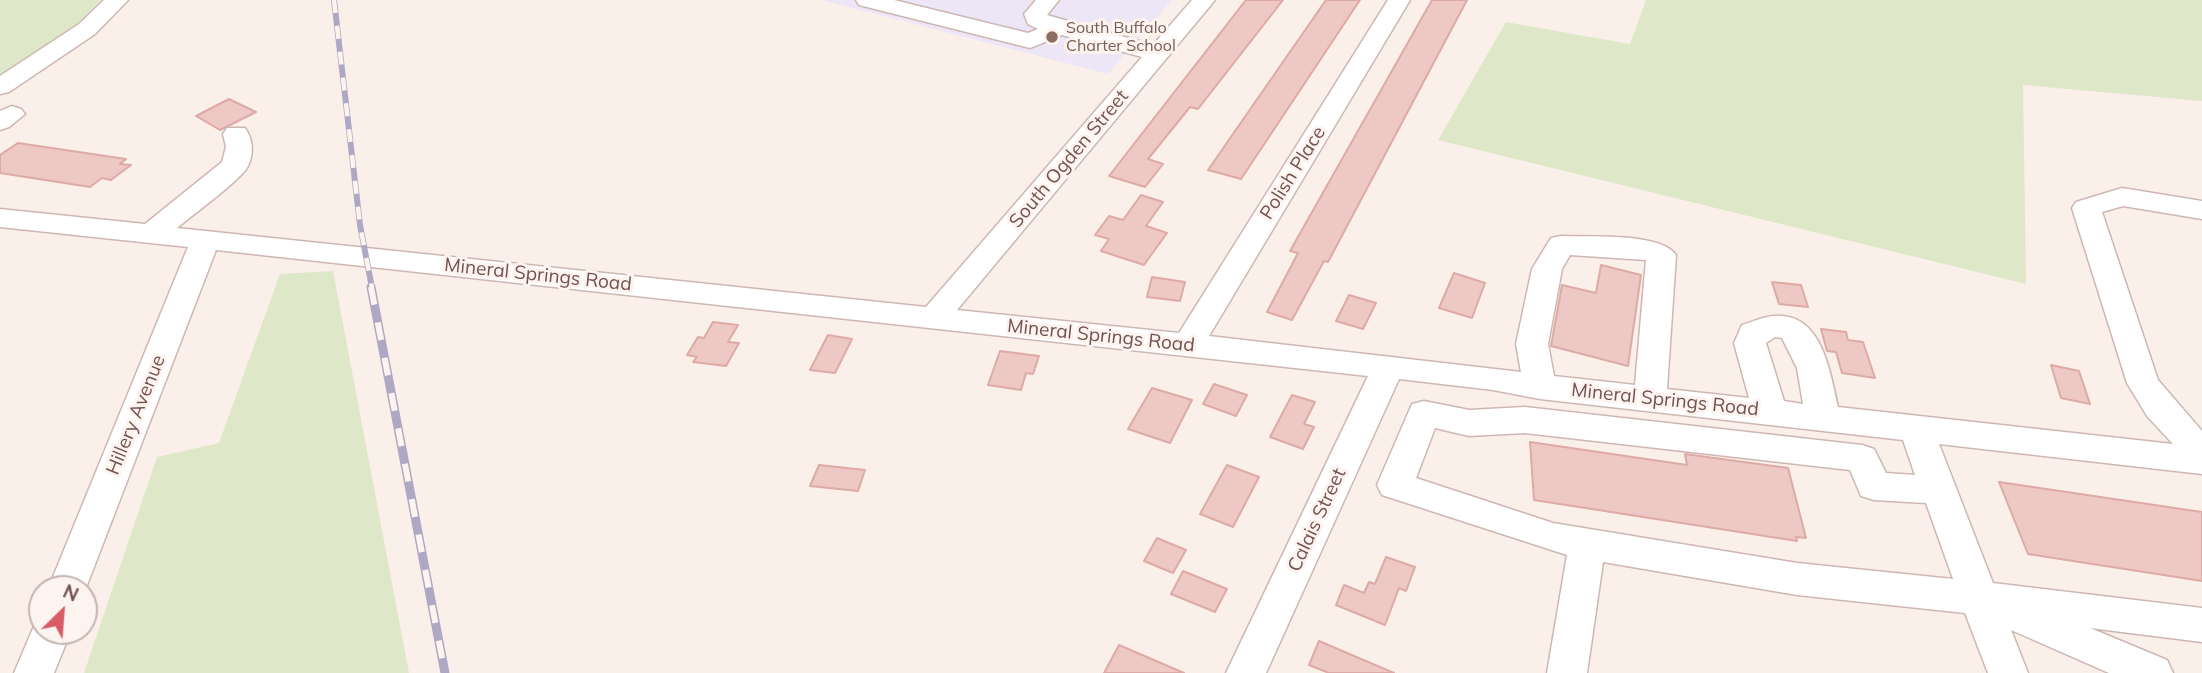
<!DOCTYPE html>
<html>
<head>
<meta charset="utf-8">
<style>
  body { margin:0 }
  #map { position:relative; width:2202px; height:673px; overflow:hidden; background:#fbefea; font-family:Mulish,sans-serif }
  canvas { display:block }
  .north { position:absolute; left:28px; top:575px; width:70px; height:70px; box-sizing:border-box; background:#fdf4f0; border:2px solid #c6b3b0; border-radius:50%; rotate:25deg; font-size:19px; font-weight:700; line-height:28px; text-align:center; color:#73514f }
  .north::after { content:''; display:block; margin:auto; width:24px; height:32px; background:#d85b65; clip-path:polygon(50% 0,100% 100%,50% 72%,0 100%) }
</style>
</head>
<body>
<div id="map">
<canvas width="2202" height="673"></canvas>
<div class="north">N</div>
</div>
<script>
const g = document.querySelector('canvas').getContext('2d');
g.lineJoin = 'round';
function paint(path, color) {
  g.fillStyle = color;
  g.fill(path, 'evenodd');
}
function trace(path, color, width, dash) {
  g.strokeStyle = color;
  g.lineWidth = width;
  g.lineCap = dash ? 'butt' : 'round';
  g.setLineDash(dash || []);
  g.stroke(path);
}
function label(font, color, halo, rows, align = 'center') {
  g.font = font + ' Mulish,sans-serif';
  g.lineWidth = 6;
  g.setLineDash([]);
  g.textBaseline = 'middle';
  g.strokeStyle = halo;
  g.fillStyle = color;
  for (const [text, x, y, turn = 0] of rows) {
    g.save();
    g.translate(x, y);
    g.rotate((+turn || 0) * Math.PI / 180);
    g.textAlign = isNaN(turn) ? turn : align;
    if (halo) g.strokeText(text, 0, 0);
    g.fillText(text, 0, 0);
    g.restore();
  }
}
const education = new Path2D(`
  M 822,0 L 1172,0 L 1108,74 Z`);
const green = new Path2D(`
  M 0,0 L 101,0 L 79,22 L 0,77 Z
  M 1646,0 L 2202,0 L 2202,101 L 2023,85 L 2026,284 L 1438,140 L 1506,22 L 1630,44 Z
  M 333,271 L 409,673 L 84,673 L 157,457 L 219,443 L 280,274 Z`);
const building = new Path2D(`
  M 1246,0 L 1283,0 L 1198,109 L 1190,107 L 1148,159 L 1163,164 L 1145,187 L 1109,176 Z
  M 1326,0 L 1360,0 L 1241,179 L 1208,170 Z
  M 1432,0 L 1467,0 L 1328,262 L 1324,261 L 1292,320 L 1267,312 L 1298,253 L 1290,251 Z
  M 229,99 L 256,112 L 220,130 L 196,116 Z
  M 18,143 L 126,159 L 120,164 L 131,165 L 111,180 L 102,178 L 90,187 L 0,173 L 0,155 Z
  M 1141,195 L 1163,202 L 1146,226 L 1167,233 L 1144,265 L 1101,251 L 1109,239 L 1095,235 L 1109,216 L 1123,220 Z
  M 1601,265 L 1641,275 L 1628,366 L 1551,346 L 1562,285 L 1596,293 Z
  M 1454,273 L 1485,283 L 1472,318 L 1439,308 Z
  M 1152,277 L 1185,282 L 1180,301 L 1147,297 Z
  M 1772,282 L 1801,285 L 1808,307 L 1779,304 Z
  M 1349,295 L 1376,303 L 1363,329 L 1336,321 Z
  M 713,322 L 738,325 L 728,342 L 739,343 L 726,366 L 693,362 L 697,357 L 687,355 L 698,337 L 704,338 Z
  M 1821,329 L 1846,332 L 1848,340 L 1863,342 L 1875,378 L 1842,373 L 1836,352 L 1827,351 Z
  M 828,335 L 852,339 L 835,373 L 810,370 Z
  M 1000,351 L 1039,356 L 1033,374 L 1026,373 L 1021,390 L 988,385 Z
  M 2051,365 L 2079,371 L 2090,404 L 2061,398 Z
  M 1214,384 L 1247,395 L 1236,416 L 1203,404 Z
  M 1152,388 L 1192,400 L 1170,443 L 1128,429 Z
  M 1292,395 L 1315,402 L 1304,424 L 1314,427 L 1303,449 L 1270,437 Z
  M 1530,442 L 1687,465 L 1685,454 L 1788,468 L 1806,538 L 1796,537 L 1797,541 L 1534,500 Z
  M 819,465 L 865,470 L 858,491 L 810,486 Z
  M 1227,465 L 1259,477 L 1233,527 L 1200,514 Z
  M 1999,482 L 2202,512 L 2202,581 L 2028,554 Z
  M 1157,538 L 1186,550 L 1173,573 L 1144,561 Z
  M 1386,557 L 1415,567 L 1406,591 L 1399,588 L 1385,625 L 1336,605 L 1344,585 L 1364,593 L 1369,582 L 1375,584 Z
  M 1183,571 L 1227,589 L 1215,612 L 1171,594 Z
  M 1319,641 L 1394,673 L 1329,673 L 1309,665 Z
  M 1119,645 L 1184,673 L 1104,673 Z`);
const minor = new Path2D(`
  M 104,0 L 128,0 L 95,34 L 9,92 L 0,94 L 0,76 L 79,24 Z
  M 856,0 L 894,0 L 1028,33 L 1038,29 L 1028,24 L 1024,14 L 1036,0 L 1059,0 L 1047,15 L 1153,45 L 1192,0 L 1215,0 L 957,310 L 1179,333 L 1388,0 L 1410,0 L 1209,336 L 1521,372 L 1516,344 L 1532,269 L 1551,238 L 1561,236 C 1587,237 1661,232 1676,255 L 1667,389 L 1749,398 L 1734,343 L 1742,325 C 1752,322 1763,317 1773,316 C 1822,311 1830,372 1838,407 L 2173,444 L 2147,416 L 2127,383 L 2072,208 L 2076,202 L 2122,188 L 2202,201 L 2202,219 L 2123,206 L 2102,212 L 2158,380 L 2202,431 L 2202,474 L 1939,444 L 1993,583 L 2202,608 L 2202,642 L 2090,628 L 2167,660 L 2173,673 L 2109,673 L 2011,630 L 2028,673 L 1988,673 L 1965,613 L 1797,595 L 1603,562 L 1587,673 L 1547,673 L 1567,555 L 1382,495 L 1377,485 L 1412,404 L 1424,401 L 1469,410 L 1525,407 L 1862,445 L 1874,449 L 1886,473 L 1915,475 L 1903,440 L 1540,399 L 1493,390 L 1399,379 L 1266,673 L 1226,673 L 1368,376 L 216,250 L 84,593 L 84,589 L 48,589 L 188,247 L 0,227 L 0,209 L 145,224 L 222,162 L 226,147 L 223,134 L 227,128 L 245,128 C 253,139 254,153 248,166 C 242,179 191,216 177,228 L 926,307 L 1142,57 L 1062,35 L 1030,48 L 859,5 ZM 1570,255 L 1646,260 L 1635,385 L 1554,376 L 1548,344 L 1562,269 ZM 1775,337 L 1782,338 L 1797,368 L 1803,404 L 1784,401 L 1766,343 ZM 1435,428 L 1469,436 L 1525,433 L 1850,470 L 1861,496 L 1874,500 L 1926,503 L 1953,579 L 1797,563 L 1553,523 L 1416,478 Z
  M 12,106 L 21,109 L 25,114 L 9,127 L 0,130 L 0,111 Z
  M 42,617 L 42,631 L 71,631 L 54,673 L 14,673 L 37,619 Z`);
const railFar1 = new Path2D(`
  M 334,0 L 360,225 L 372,288`);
const rail = new Path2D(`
  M 371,287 L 445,673`);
const markers = [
  [1052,37,7,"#8d6e63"]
];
const farEducationnames = [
  ["South Buffalo",1066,28],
  ["Charter School",1066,46]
];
const streetNames = [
  ["South Ogden Street",1069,159,-50],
  ["Polish Place",1293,173,-58],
  ["Mineral Springs Road",538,275,6],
  ["Mineral Springs Road",1101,336,6],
  ["Mineral Springs Road",1665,400,6],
  ["Hillery Avenue",136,415,-68],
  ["Calais Street",1317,520,-65]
];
paint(education, '#ece6f7');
paint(green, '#dfe7c9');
paint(building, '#edc8c4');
trace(building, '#deaaa6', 2);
trace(minor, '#ceb7b3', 3);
paint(minor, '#fff');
trace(railFar1, '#afa8c4', 6);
trace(rail, '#afa8c4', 9);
trace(railFar1, '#fdf4f0', 4.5, [13]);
trace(rail, '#fdf4f0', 6, [18]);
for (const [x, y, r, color] of markers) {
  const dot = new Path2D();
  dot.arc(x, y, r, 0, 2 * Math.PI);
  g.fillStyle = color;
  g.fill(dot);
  trace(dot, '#fdf4f0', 2.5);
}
label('16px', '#785e54', '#fdf4f0', farEducationnames, 'left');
label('19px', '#73514f', '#fdf4f0', streetNames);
</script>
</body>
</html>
